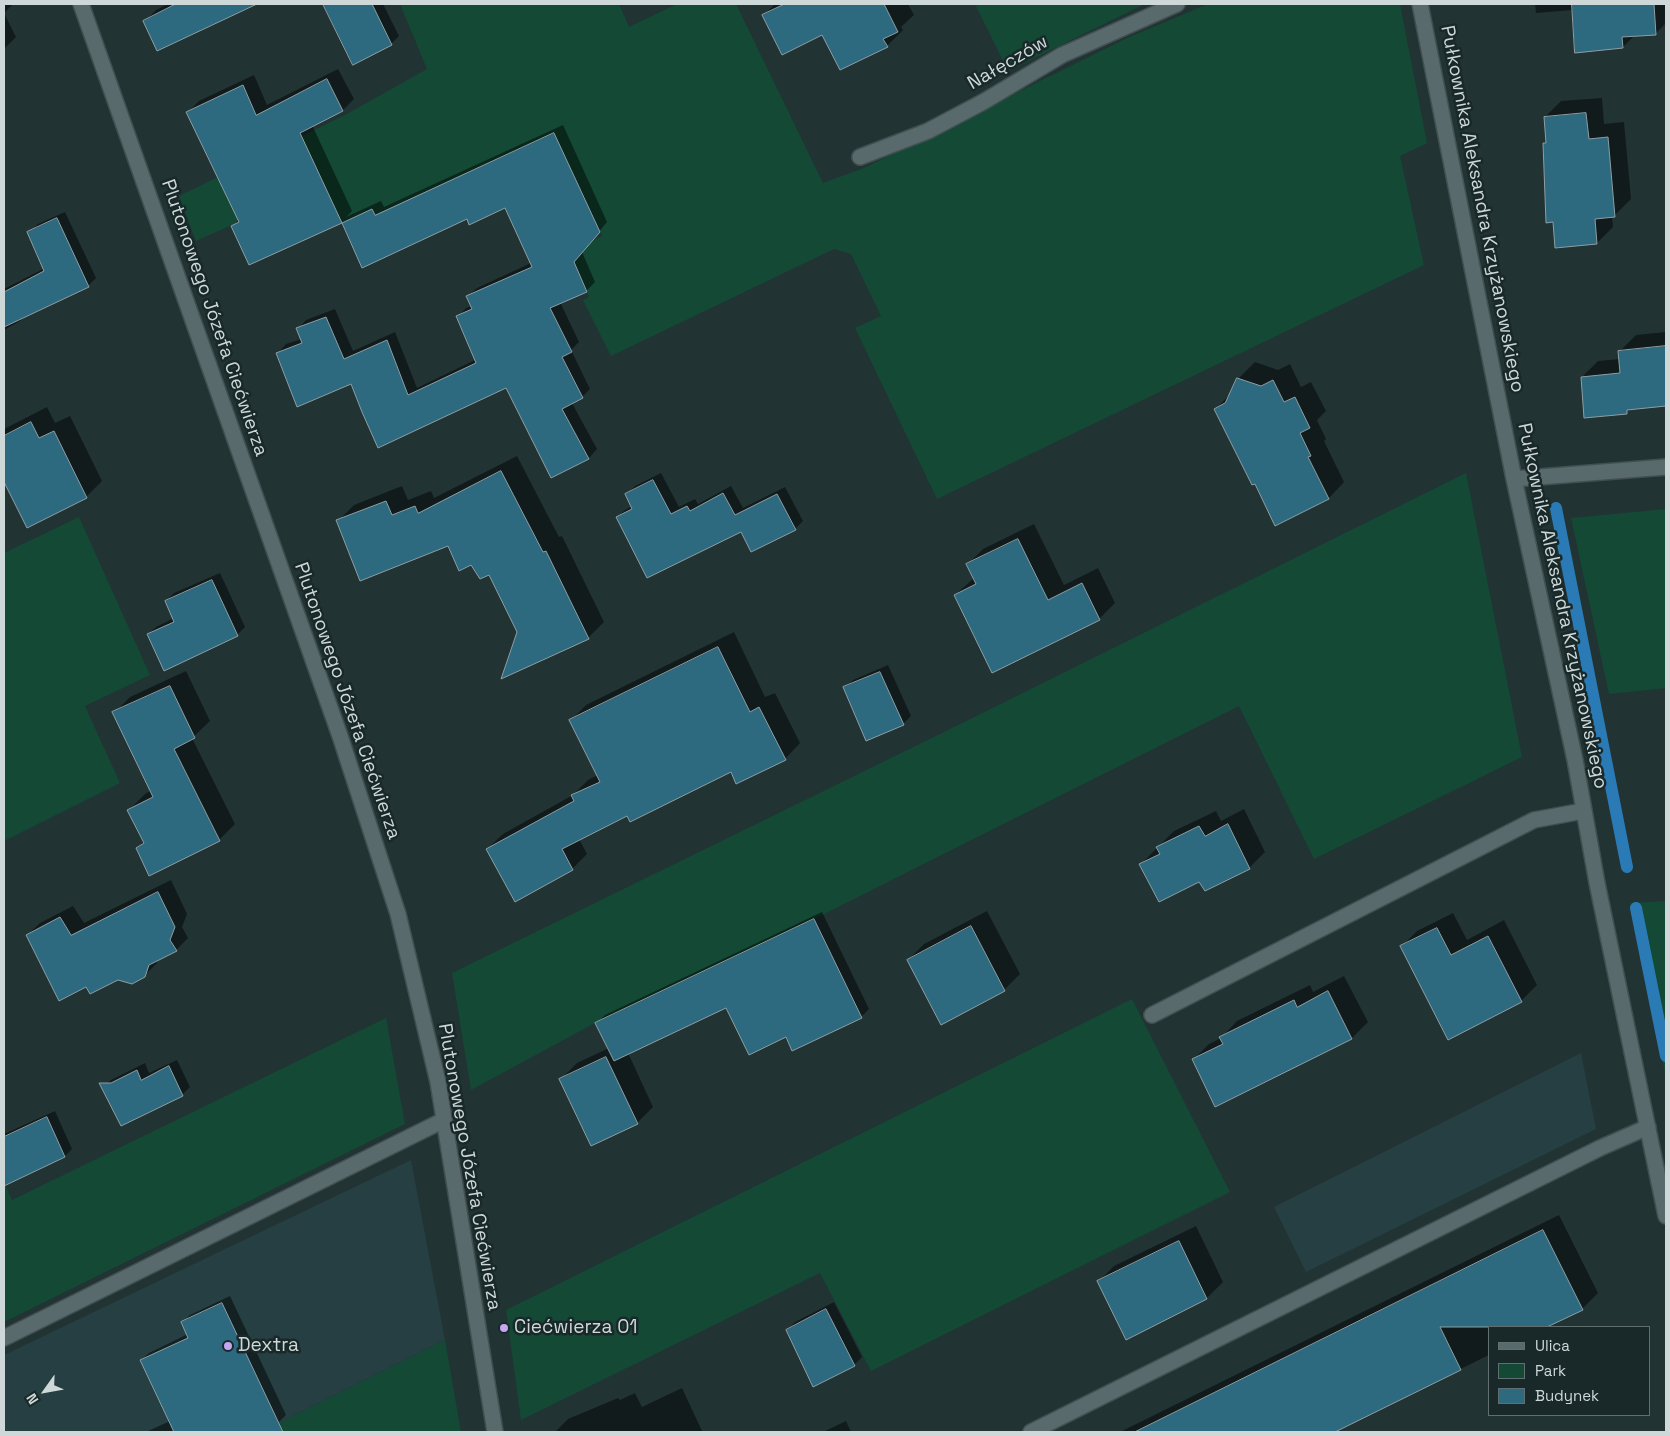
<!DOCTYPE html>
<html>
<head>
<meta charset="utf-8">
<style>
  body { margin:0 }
  #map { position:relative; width:1670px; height:1436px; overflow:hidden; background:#223334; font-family:"Space Grotesk",sans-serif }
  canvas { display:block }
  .frame { position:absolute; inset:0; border:5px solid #ced8d9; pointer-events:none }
  .legend { position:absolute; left:1488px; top:1326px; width:162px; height:90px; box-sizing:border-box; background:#19292a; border:1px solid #616f70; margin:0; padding:6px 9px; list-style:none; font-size:15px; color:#ced8d9 }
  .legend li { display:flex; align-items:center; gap:10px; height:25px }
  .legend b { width:25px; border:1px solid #616f70 }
  .north { position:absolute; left:20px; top:1366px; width:50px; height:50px; -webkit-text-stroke:4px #19292a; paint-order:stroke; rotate:238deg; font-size:14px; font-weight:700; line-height:20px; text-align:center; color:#ced8d9 }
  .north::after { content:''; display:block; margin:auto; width:18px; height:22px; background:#ced8d9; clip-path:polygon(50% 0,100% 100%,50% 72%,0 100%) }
</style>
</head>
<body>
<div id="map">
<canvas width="1670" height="1436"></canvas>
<div class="frame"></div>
<ul class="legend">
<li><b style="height:6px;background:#586a6b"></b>Ulica</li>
<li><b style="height:14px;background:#134935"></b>Park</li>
<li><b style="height:14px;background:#2d6a7f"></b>Budynek</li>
</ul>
<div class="north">N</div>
</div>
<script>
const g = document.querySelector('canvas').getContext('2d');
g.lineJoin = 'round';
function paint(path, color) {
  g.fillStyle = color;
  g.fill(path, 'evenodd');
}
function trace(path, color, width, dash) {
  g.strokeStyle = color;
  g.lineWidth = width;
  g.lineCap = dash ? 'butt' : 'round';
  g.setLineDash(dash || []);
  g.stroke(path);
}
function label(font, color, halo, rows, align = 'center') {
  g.font = font + ' "Space Grotesk",sans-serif';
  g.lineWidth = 5;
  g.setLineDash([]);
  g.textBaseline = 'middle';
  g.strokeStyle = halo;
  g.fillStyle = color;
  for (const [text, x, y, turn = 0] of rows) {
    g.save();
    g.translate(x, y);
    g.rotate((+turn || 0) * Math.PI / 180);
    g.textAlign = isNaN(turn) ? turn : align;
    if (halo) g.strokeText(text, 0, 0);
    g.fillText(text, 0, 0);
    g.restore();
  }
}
const built = new Path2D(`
  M 1581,1053 L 1596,1129 L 1306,1272 L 1274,1207 Z
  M 411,1160 L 445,1340 L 261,1432 L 4,1432 L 4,1355 Z`);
const green = new Path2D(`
  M 400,4 L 619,4 L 629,27 L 677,4 L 736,4 L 823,183 L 864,168 L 1127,38 L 1208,4 L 1400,4 L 1427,143 L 1400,156 L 1424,265 L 937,499 L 855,328 L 881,316 L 851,254 L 834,249 L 611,356 L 583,300 L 589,297 L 569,251 L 602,236 L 554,133 L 375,215 L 372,209 L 342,223 L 323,184 L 196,241 L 179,196 L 345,115 L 427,69 Z
  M 975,4 L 1145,4 L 1008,71 Z
  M 1466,473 L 1522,757 L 1314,859 L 1239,706 L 814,919 L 595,1023 L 471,1090 L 452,973 L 940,734 Z
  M 1666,509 L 1666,688 L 1609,694 L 1571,518 Z
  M 79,517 L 150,675 L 85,706 L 120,783 L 4,841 L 4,553 Z
  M 1666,901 L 1666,1078 L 1630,903 Z
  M 1132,999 L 1230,1192 L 871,1371 L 820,1273 L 521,1420 L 506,1310 Z
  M 386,1018 L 405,1124 L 4,1322 L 4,1182 L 12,1200 Z
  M 445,1340 L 461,1432 L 261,1432 Z`);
const shadow = new Path2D(`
  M 4,4 L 13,4 L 4,13 L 16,37 L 4,49 Z
  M 168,4 L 254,4 L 158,49 L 144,22 L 156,10 Z
  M 324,4 L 383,4 L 399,36 L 391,44 L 354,63 Z
  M 775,4 L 908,4 L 914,15 L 901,27 L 903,30 L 887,46 L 823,33 L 764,15 Z
  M 1535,4 L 1666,4 L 1666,23 L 1655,34 L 1635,35 L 1623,47 L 1573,10 L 1536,13 Z
  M 338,69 L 354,99 L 343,110 L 312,125 L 352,211 L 346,217 L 381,201 L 384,207 L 563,125 L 607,222 L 582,252 L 595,282 L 586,291 L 560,302 L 579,342 L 571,350 L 590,389 L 582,397 L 572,403 L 597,449 L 589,458 L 552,476 L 507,386 L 379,446 L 352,382 L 278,353 L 286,344 L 302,339 L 298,329 L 306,320 L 335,309 L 353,351 L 395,332 L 417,388 L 475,360 L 458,317 L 466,308 L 472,306 L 468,296 L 477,288 L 531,263 L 506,206 L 468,218 L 363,266 L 342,221 L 250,263 L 233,226 L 239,219 L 188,112 L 199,101 L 254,75 L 267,105 Z
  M 1602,98 L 1604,124 L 1624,122 L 1631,199 L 1615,215 L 1612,216 L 1613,227 L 1597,243 L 1544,143 L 1547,140 L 1545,117 L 1561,101 Z
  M 65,212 L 96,278 L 88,286 L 26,315 L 20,321 L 4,330 L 4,289 L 45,268 L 30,232 L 38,224 Z
  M 1666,332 L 1666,405 L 1631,408 L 1627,412 L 1582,377 L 1598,361 L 1620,359 L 1620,351 L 1636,335 Z
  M 1255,362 L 1278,370 L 1290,364 L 1301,387 L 1311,382 L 1326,411 L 1317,420 L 1326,439 L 1324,441 L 1344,482 L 1329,498 L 1275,524 L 1255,482 L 1216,409 L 1231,393 L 1238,379 Z
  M 47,407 L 55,423 L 70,416 L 102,481 L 86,497 L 28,527 L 4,480 L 4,429 Z
  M 517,456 L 559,537 L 562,536 L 604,622 L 588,638 L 503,677 L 518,632 L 490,573 L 472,564 L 449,545 L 338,521 L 354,505 L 402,486 L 408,500 L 431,491 L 434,498 Z
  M 661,473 L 679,507 L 695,499 L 698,504 L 731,486 L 743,508 L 785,487 L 803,521 L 795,529 L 741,530 L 617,517 L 625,510 L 632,506 L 627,494 L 635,486 Z
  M 1034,524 L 1064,585 L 1098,568 L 1115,603 L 1099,619 L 955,595 L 974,578 L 967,565 L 983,549 Z
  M 220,573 L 245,627 L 237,635 L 148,634 L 156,627 L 174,618 L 166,601 L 174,593 Z
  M 734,632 L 765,697 L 775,693 L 800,743 L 785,759 L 731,771 L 628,815 L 579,839 L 587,854 L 572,869 L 487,849 L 503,834 L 573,795 L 588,780 L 598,775 L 571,720 L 586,705 Z
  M 888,665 L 911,716 L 903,724 L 845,688 L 853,680 Z
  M 186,671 L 210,721 L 192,738 L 235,824 L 219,840 L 137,848 L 145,840 L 129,810 L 145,794 L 152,790 L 114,713 L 130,697 Z
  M 1244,809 L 1265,852 L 1249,868 L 1200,880 L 1141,864 L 1174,831 L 1216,811 L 1221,821 Z
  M 171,880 L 187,914 L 182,927 L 188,938 L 176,950 L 158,959 L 157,963 L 144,976 L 118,978 L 87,985 L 27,935 L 40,923 L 73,906 L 84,923 Z
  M 987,911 L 1020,974 L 1004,990 L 908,960 L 924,944 Z
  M 822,912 L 869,1009 L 861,1017 L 786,1035 L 726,1006 L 628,1053 L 653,1107 L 637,1123 L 561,1079 L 577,1063 L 609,1048 L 597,1023 L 605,1015 Z
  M 1453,913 L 1467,940 L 1504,920 L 1537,985 L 1521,1001 L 1401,947 L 1417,931 Z
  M 1344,976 L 1368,1022 L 1352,1038 L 1216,1106 L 1193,1060 L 1209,1044 L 1221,1038 L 1237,1021 L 1310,985 L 1313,992 Z
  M 177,1060 L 190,1087 L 182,1095 L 103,1088 L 111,1080 L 145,1063 L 149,1073 Z
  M 55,1111 L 72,1149 L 65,1156 L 10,1182 L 4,1168 L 4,1134 Z
  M 1559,1215 L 1598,1293 L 1582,1309 L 1544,1327 L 1489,1327 L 1489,1355 L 1332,1432 L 1120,1432 Z
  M 1196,1226 L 1223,1282 L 1207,1298 L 1127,1339 L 1098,1282 L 1114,1266 Z
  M 230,1296 L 286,1415 L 278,1423 L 257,1432 L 146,1432 L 170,1421 L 141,1360 L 149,1353 L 188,1334 L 182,1323 L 190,1315 Z
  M 834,1302 L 862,1357 L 854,1365 L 787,1330 L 795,1322 Z
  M 682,1388 L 702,1431 L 701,1432 L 555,1432 L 568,1419 L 618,1398 L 620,1400 L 635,1393 L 642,1407 Z
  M 846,1421 L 851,1432 L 823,1432 Z`);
const stream = new Path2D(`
  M 1556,508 L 1627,867
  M 1636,908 L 1666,1056`);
const building = new Path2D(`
  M 176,4 L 257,4 L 157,51 L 143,21 Z
  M 323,4 L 372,4 L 392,45 L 353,65 Z
  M 785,4 L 886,4 L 884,4 L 898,32 L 883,39 L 888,47 L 840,70 L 822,35 L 782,55 L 762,15 Z
  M 1572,4 L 1654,4 L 1656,35 L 1622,37 L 1623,48 L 1575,53 Z
  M 327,79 L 343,111 L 300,133 L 342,223 L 249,265 L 231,226 L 239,222 L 186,112 L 243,85 L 256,115 Z
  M 1586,113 L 1589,139 L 1608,137 L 1615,217 L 1595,219 L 1597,244 L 1555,248 L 1553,222 L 1546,223 L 1543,143 L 1546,143 L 1544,117 Z
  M 554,133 L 600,232 L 574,262 L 587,292 L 550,308 L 572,352 L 562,357 L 583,398 L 562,409 L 589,459 L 551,478 L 506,388 L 378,448 L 362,412 L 351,384 L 297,407 L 276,353 L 302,343 L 296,328 L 326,317 L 344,359 L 387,340 L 408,395 L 476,363 L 456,316 L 472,309 L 466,296 L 532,267 L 505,208 L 469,225 L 467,219 L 362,268 L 342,223 L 372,209 L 375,215 Z
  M 57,218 L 89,287 L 4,327 L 4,292 L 44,271 L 27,232 Z
  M 1666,346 L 1666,406 L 1627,410 L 1627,414 L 1584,418 L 1581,377 L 1620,373 L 1618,351 Z
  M 1237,378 L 1261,386 L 1273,380 L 1284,402 L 1295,397 L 1310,428 L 1300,433 L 1311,456 L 1308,457 L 1329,499 L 1275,526 L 1255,484 L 1252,485 L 1214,409 L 1225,403 Z
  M 31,422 L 39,438 L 54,431 L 87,498 L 27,528 L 4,482 L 4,436 Z
  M 501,471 L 543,552 L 546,551 L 589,639 L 501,679 L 517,632 L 489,575 L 480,579 L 471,565 L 459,571 L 448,546 L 360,581 L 336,520 L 386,501 L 392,515 L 415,506 L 418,513 Z
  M 653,480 L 671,514 L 687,506 L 690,511 L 723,493 L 735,515 L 777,494 L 796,530 L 751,552 L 741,532 L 647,578 L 616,517 L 632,509 L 625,494 Z
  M 1018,539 L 1048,600 L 1082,583 L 1100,620 L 992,673 L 954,595 L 976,584 L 966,564 Z
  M 212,580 L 238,636 L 164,671 L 147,634 L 174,622 L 165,601 Z
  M 718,647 L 750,712 L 759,707 L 786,760 L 736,784 L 731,772 L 630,822 L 627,816 L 562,849 L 573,870 L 515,902 L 486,849 L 574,801 L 571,795 L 600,782 L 569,720 Z
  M 880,672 L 904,725 L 866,741 L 843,687 Z
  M 170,686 L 195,738 L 174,749 L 220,841 L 149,876 L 136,848 L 144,843 L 127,810 L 153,797 L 112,712 Z
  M 1228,824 L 1250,869 L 1205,891 L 1199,882 L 1159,902 L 1139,864 L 1160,854 L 1156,847 L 1199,826 L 1205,836 Z
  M 158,892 L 175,927 L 170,940 L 177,951 L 149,965 L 145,977 L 132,984 L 118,980 L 90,994 L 86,987 L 59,1001 L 26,935 L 60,917 L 71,935 Z
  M 814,919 L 862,1018 L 792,1051 L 786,1037 L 749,1055 L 726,1008 L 614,1061 L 595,1023 Z
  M 971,926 L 1005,991 L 941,1025 L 907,960 Z
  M 1437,928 L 1451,955 L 1488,936 L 1522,1002 L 1448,1040 L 1400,946 Z
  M 1328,991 L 1352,1039 L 1215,1107 L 1192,1059 L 1223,1044 L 1219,1037 L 1294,1000 L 1297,1007 Z
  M 606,1057 L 638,1124 L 591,1146 L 559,1079 Z
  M 169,1066 L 183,1096 L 121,1126 L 99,1083 L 111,1083 L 137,1070 L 141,1080 Z
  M 47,1117 L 65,1157 L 4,1186 L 4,1137 Z
  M 1543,1230 L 1583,1310 L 1547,1327 L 1440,1327 L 1461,1370 L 1335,1432 L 1135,1432 Z
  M 1179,1241 L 1207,1299 L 1126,1340 L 1097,1281 Z
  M 222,1303 L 283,1432 L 174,1432 L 140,1360 L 188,1338 L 181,1322 Z
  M 826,1309 L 855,1366 L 813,1387 L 786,1330 Z`);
const minor = new Path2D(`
  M 81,4 L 340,736 L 398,914 L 438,1082 L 495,1432
  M 1420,4 L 1514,479 L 1575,760 L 1597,883 L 1666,1216
  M 860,157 L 928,131 L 983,102 L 1062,55 L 1177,4
  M 1514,479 L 1666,467
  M 1152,1015 L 1534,820 L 1583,811
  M 4,1338 L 444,1120
  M 1031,1432 L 1600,1148 L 1648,1127`);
const markers = [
  [504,1328,5,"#c6a6f0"],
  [228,1346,5,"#c6a6f0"]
];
const streetNames = [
  ["Nałęczów",1008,63,-30],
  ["Pułkownika Aleksandra Krzyżanowskiego",1482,209,79],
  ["Plutonowego Józefa Ciećwierza",214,318,71],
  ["Pułkownika Aleksandra Krzyżanowskiego",1562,606,78],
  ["Plutonowego Józefa Ciećwierza",347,701,71],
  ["Plutonowego Józefa Ciećwierza",469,1167,80]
];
const poiNames = [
  ["Ciećwierza 01",514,1328],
  ["Dextra",238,1346]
];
paint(built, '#263f42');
paint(green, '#134935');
paint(shadow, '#0007');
trace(stream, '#2a7bb5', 12);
paint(building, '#2d6a7f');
trace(building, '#8d9ea4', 1);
trace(minor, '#424f51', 18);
trace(minor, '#586a6b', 15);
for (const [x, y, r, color] of markers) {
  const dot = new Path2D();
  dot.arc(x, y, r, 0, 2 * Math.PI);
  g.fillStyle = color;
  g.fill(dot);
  trace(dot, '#19292a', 2);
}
label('19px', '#ced8d9', '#19292a', streetNames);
label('19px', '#ced8d9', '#19292a', poiNames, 'left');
</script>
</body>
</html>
